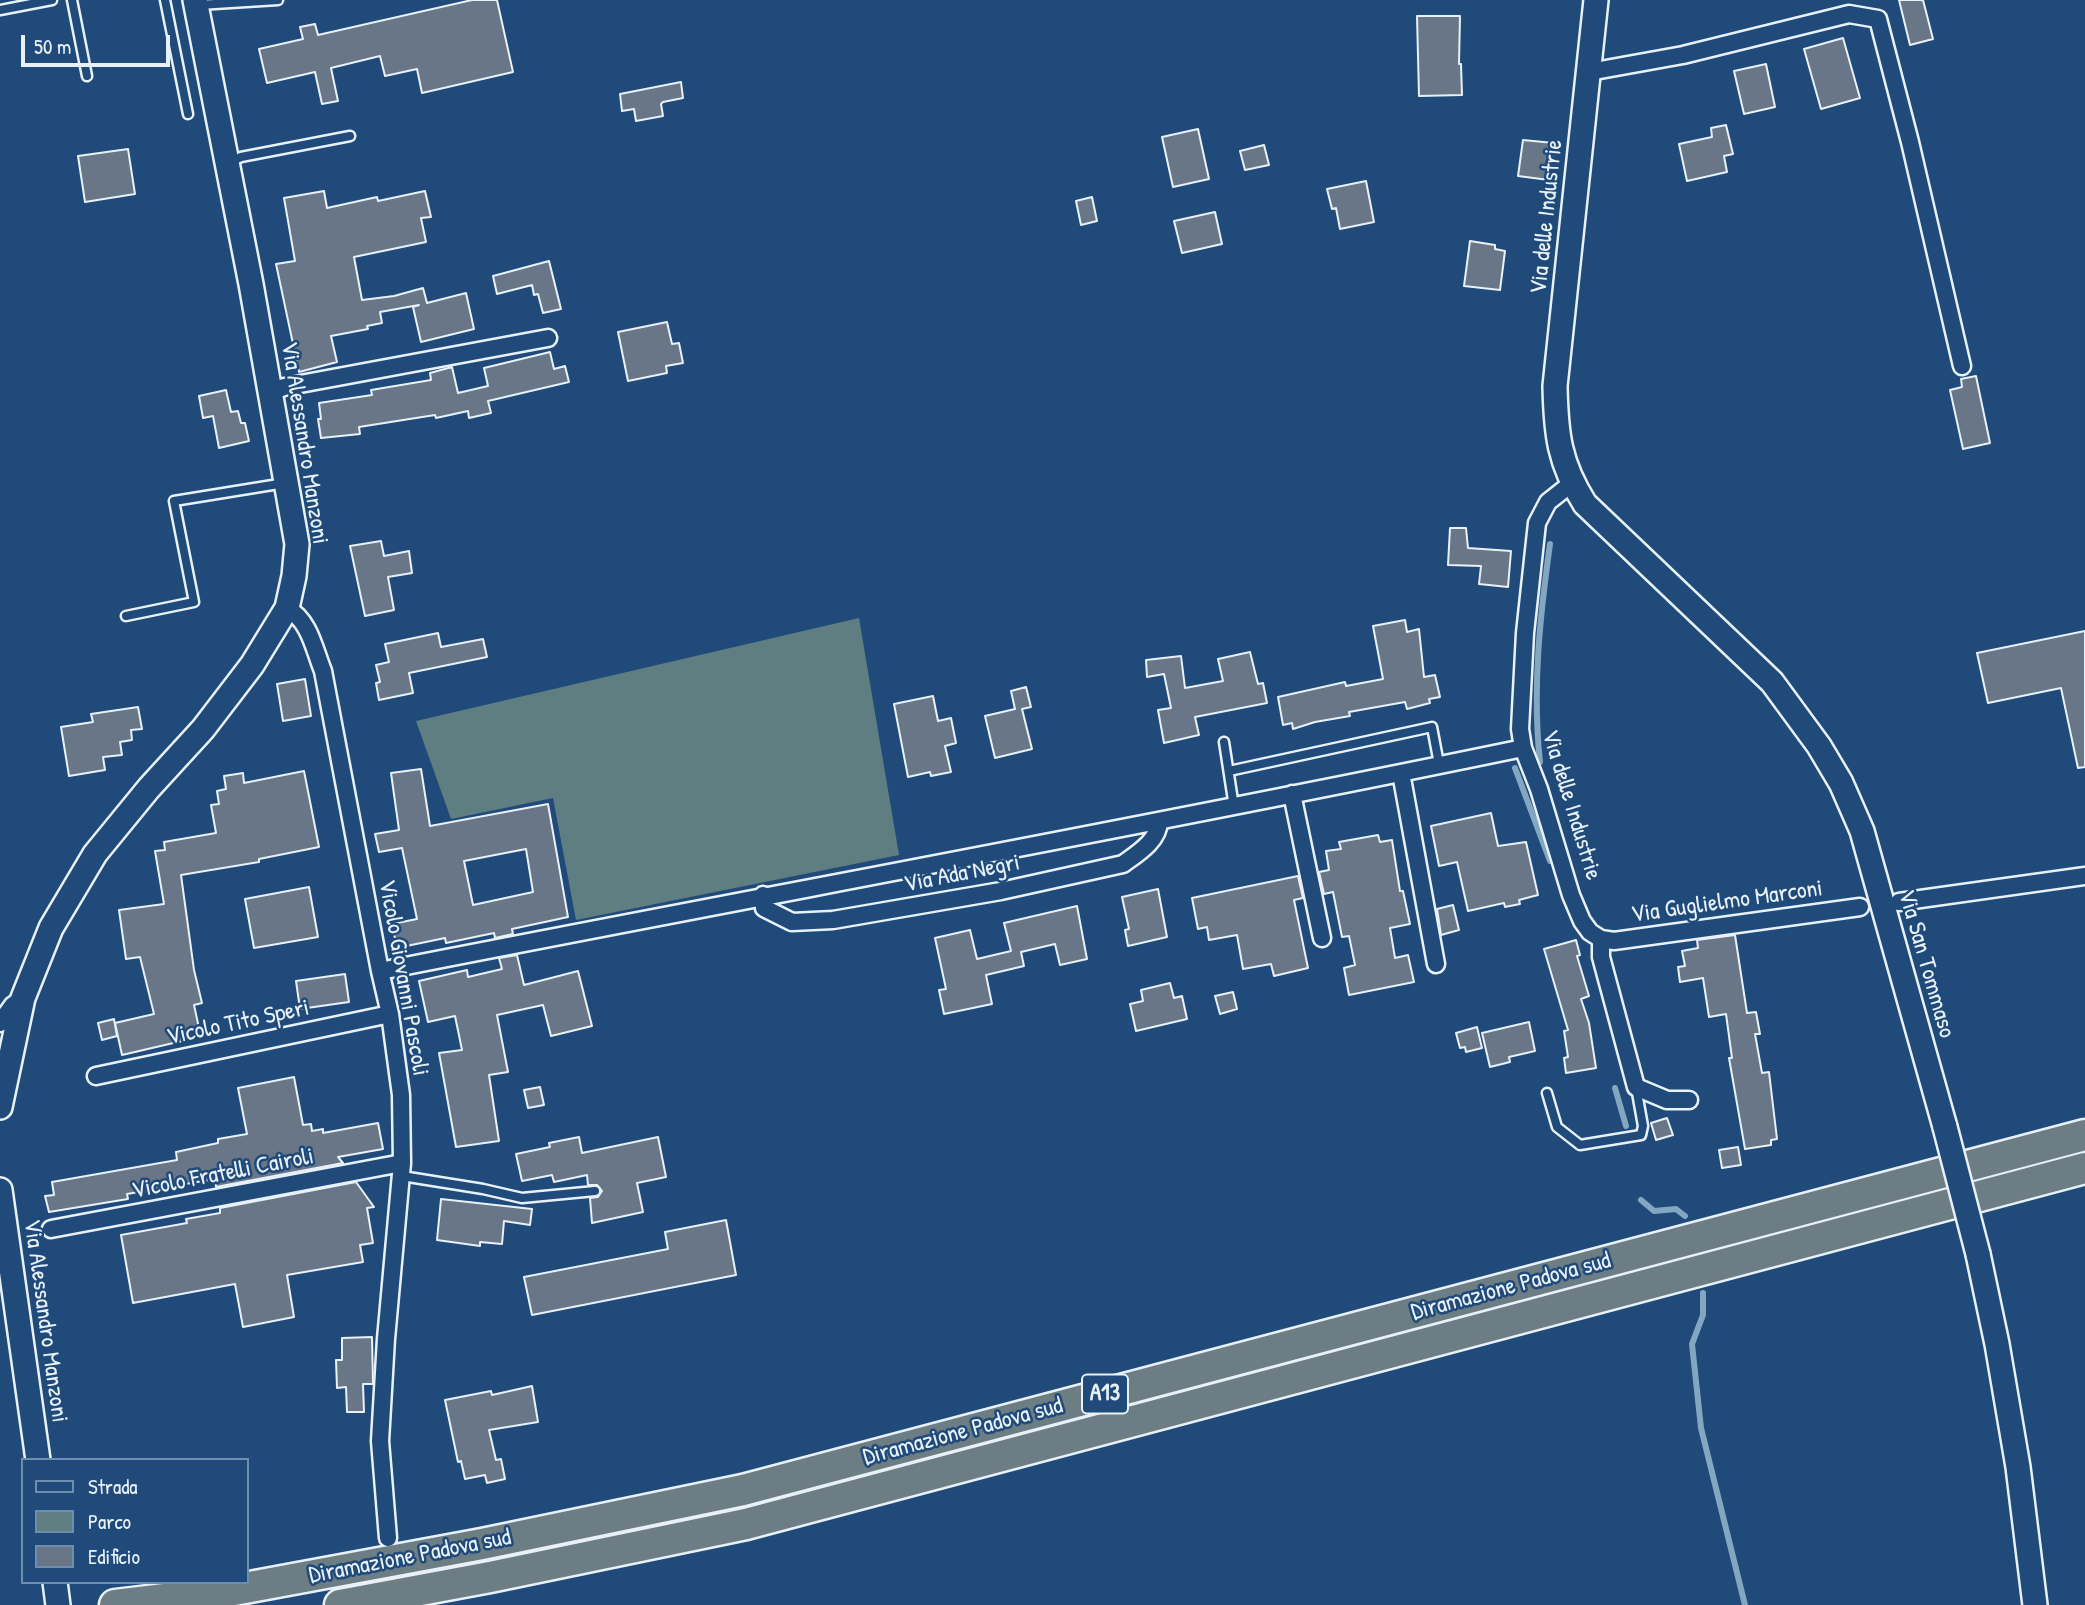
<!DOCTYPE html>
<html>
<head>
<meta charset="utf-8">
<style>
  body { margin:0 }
  #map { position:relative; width:2085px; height:1605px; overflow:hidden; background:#1f4a7a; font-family:"Patrick Hand",sans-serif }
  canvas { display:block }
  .legend { position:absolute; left:21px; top:1458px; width:228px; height:126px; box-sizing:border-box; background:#1f4a7a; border:2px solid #6f8dac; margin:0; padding:9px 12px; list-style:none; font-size:21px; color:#e8f1f8 }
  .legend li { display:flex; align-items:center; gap:14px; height:35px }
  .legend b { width:35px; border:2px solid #6f8dac }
  .scale { position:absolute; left:21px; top:35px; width:149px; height:32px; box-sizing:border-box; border:4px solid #e8f1f8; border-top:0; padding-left:9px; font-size:21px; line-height:24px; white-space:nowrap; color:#e8f1f8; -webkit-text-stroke:5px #1f4a7a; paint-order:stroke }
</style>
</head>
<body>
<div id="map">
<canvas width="2085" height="1605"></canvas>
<ul class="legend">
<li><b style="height:9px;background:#1f4a7a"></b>Strada</li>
<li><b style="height:19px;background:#5e7e82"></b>Parco</li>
<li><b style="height:19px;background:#687688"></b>Edificio</li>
</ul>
<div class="scale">50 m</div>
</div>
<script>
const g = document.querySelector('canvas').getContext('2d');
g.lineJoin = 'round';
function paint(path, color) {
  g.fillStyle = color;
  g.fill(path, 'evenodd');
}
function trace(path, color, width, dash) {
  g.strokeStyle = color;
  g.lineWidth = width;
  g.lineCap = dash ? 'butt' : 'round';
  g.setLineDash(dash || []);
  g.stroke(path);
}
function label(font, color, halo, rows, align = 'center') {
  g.font = font + ' "Patrick Hand",sans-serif';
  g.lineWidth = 5;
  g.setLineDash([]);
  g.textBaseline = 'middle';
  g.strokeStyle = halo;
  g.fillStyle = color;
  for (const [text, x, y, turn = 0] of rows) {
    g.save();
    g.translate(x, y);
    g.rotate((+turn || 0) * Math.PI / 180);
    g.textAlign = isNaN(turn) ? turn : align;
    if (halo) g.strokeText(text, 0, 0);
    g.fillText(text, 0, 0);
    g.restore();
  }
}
const green = new Path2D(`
  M 859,618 L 899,855 L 576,920 L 553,798 L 451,819 L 416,721 Z`);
const stream = new Path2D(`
  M 1540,762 C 1532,689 1540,616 1550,544
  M 1515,768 L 1550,861
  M 1615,1088 L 1626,1126
  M 1641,1200 L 1654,1211 L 1676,1209 L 1685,1216
  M 1703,1293 L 1703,1315 L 1692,1344 L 1701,1428 L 1745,1605`);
const building = new Path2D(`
  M 472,0 L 497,0 L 513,72 L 422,93 L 417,69 L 385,76 L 380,56 L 331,68 L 338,101 L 322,104 L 315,72 L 267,83 L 259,49 L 303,39 L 300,27 L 315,24 L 318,35 Z
  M 1899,0 L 1923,0 L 1933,39 L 1910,45 Z
  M 1417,16 L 1460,16 L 1459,64 L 1461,64 L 1462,95 L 1419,96 Z
  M 1843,38 L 1860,98 L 1821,109 L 1804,49 Z
  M 1766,64 L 1775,107 L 1744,114 L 1734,71 Z
  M 681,82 L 683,98 L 663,102 L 661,104 L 663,116 L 636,121 L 634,109 L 622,111 L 620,94 Z
  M 1726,125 L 1733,154 L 1724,156 L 1727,172 L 1687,181 L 1679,144 L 1712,137 L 1711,128 Z
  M 1198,129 L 1209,179 L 1173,187 L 1162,137 Z
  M 1523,140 L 1554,143 L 1549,180 L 1518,176 Z
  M 1264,145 L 1269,165 L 1245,170 L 1240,151 Z
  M 128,149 L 135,194 L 85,202 L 78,156 Z
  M 1366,181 L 1374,222 L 1340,229 L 1336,208 L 1332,209 L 1327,189 Z
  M 324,191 L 327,208 L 377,197 L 378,201 L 425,191 L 431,217 L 421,218 L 426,242 L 354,257 L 362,300 L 394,296 L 423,288 L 427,303 L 466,293 L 474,329 L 421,342 L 413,307 L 419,305 L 380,312 L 382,323 L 367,326 L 368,329 L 331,336 L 337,362 L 299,372 L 276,264 L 295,261 L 284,198 Z
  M 1092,197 L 1097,221 L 1081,225 L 1076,201 Z
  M 1215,212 L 1222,244 L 1182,253 L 1174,221 Z
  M 1470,241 L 1495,245 L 1495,249 L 1505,251 L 1500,290 L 1464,286 Z
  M 549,261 L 561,309 L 543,313 L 538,294 L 534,295 L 532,285 L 497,294 L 493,276 Z
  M 667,322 L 672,344 L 679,343 L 683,363 L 666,366 L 667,373 L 628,381 L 618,332 Z
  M 550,352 L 554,369 L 565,366 L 569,382 L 488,401 L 491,413 L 469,418 L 468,411 L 436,418 L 435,415 L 359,427 L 360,434 L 321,438 L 318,419 L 321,419 L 319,403 L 372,395 L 371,390 L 431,380 L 430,373 L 452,367 L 458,393 L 488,386 L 484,368 Z
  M 1976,376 L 1990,443 L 1963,449 L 1950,390 L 1962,387 L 1961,379 Z
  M 226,390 L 231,412 L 238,411 L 241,423 L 245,423 L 249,441 L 219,448 L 213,416 L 203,418 L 199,396 Z
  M 1450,528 L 1466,528 L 1468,548 L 1511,551 L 1508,587 L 1479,584 L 1481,566 L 1448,565 Z
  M 381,541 L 384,556 L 409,551 L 412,573 L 388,577 L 394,610 L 365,616 L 350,546 Z
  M 1405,620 L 1407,632 L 1419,629 L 1424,677 L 1435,675 L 1440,697 L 1429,699 L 1430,703 L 1407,709 L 1405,702 L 1349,712 L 1350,716 L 1315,722 L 1293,729 L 1292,723 L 1283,725 L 1278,697 L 1345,682 L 1346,686 L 1383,679 L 1373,626 Z
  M 2085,631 L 2085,767 L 2078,768 L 2061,688 L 1988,703 L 1977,653 Z
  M 438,633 L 441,647 L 483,639 L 487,657 L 409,673 L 413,693 L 379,700 L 376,683 L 380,682 L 376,665 L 389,662 L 385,644 Z
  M 1250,652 L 1258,684 L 1263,683 L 1267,703 L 1195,717 L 1199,735 L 1164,743 L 1158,710 L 1171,708 L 1164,674 L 1147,677 L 1146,660 L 1181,656 L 1185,688 L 1223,681 L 1218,659 Z
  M 305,679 L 311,716 L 283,721 L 277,684 Z
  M 1026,687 L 1031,707 L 1022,709 L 1032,749 L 995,758 L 985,716 L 1015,709 L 1011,691 Z
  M 933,696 L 938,721 L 951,718 L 956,743 L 945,746 L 951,772 L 931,776 L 930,772 L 908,777 L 894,704 Z
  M 138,707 L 142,729 L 131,730 L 132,740 L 120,742 L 122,755 L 103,757 L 105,770 L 69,776 L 61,727 L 93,722 L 91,714 Z
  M 421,769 L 430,826 L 548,804 L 568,917 L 512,929 L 513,934 L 495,938 L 494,933 L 446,943 L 445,938 L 397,948 L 392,924 L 417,919 L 402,848 L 379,852 L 375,834 L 399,830 L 391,773 ZM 526,849 L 533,892 L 473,905 L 464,861 Z
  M 304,771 L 319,847 L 259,859 L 259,862 L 181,875 L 194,970 L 202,1003 L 194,1005 L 199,1028 L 179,1033 L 182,1041 L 122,1055 L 115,1023 L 154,1014 L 140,957 L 126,959 L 119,910 L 164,904 L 155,851 L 165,850 L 164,842 L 216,833 L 211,805 L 219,804 L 217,791 L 226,789 L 224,776 L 243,773 L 244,783 Z
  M 1491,813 L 1498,846 L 1526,842 L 1538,895 L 1519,900 L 1520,904 L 1505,907 L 1504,903 L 1468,911 L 1457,862 L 1439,866 L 1431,826 Z
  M 1378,835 L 1380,842 L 1392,840 L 1400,891 L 1403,891 L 1410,924 L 1390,928 L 1395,958 L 1408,955 L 1414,982 L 1349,995 L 1344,968 L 1355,965 L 1349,936 L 1342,937 L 1333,892 L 1324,894 L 1319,872 L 1329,870 L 1326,851 L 1341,849 L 1339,842 Z
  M 1298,876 L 1303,898 L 1294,900 L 1308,968 L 1274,976 L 1271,964 L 1243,969 L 1237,935 L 1209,940 L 1207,927 L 1198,929 L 1192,898 Z
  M 309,887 L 318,937 L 254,948 L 245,899 Z
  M 1158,889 L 1167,937 L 1128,946 L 1125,930 L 1129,929 L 1122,897 Z
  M 1453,905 L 1459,930 L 1441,935 L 1437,909 Z
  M 1077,906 L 1087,959 L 1060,965 L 1055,944 L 1021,952 L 1024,966 L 986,975 L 992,1004 L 944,1014 L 939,990 L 946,989 L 935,938 L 970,930 L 977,959 L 1011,951 L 1004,923 Z
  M 1735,935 L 1747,1013 L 1756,1012 L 1760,1034 L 1755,1034 L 1762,1073 L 1769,1072 L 1777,1139 L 1771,1140 L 1771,1145 L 1745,1149 L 1729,1058 L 1732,1058 L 1726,1014 L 1709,1017 L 1703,978 L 1680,982 L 1678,967 L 1685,966 L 1682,951 L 1698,948 L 1697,940 Z
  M 1576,940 L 1580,955 L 1577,956 L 1589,996 L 1581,999 L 1589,1023 L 1596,1068 L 1566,1073 L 1564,1058 L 1568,1057 L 1564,1031 L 1568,1030 L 1544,949 Z
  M 517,955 L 524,985 L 578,971 L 592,1026 L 551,1036 L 543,1005 L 497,1015 L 508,1072 L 489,1075 L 499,1141 L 456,1147 L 439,1053 L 462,1050 L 455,1016 L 428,1022 L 419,981 L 467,970 L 468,977 L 502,969 L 499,958 Z
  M 345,974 L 349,1002 L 300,1009 L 296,981 Z
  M 1170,983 L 1174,998 L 1182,996 L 1187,1019 L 1136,1031 L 1130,1004 L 1143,1001 L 1141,990 Z
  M 1233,992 L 1237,1009 L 1220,1014 L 1215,996 Z
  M 114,1019 L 117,1036 L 102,1040 L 98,1023 Z
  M 1529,1022 L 1535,1051 L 1509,1057 L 1510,1062 L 1490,1067 L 1482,1033 Z
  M 1477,1027 L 1482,1048 L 1466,1052 L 1465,1047 L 1460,1048 L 1456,1033 Z
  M 294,1077 L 303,1125 L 311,1124 L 312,1131 L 323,1129 L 323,1133 L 378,1123 L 383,1149 L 338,1157 L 343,1163 L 216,1187 L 215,1179 L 127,1194 L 128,1199 L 49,1212 L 45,1196 L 54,1195 L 52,1182 L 177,1160 L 176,1152 L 218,1143 L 218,1139 L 247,1134 L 238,1088 Z
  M 540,1087 L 544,1105 L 528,1108 L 524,1090 Z
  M 1667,1118 L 1673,1135 L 1656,1140 L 1651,1123 Z
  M 579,1137 L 582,1153 L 658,1137 L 666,1177 L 637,1183 L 643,1212 L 592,1223 L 590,1198 L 598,1197 L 602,1191 L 597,1185 L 588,1185 L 587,1175 L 554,1182 L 552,1175 L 522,1181 L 516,1154 L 550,1147 L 549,1143 Z
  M 1738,1147 L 1741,1165 L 1722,1168 L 1719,1150 Z
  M 356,1182 L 374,1207 L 367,1208 L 373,1243 L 360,1245 L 363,1262 L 287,1275 L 294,1317 L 243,1327 L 235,1284 L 133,1303 L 121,1235 L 187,1223 L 186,1219 L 220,1213 L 220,1208 Z
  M 441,1199 L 532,1209 L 530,1225 L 504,1221 L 502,1244 L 480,1242 L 480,1246 L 437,1240 Z
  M 726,1220 L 736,1275 L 532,1315 L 524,1277 L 668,1249 L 665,1232 Z
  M 372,1337 L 373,1384 L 363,1384 L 364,1412 L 347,1412 L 346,1387 L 337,1388 L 336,1360 L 342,1360 L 342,1338 Z
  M 532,1386 L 538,1422 L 489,1430 L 496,1460 L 501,1459 L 505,1479 L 487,1483 L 485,1475 L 465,1479 L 461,1461 L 458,1462 L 445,1400 L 491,1391 L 492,1395 Z`);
const lane = new Path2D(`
  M 72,0 L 87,76
  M 165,0 L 188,114
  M 199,5 L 278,0
  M 0,10 L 52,0
  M 230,162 L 241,157 L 350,136
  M 126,616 L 194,602 L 174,501 L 285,483
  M 1224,742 L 1234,807
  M 1229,771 L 1432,727 L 1439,764
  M 1547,1093 L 1557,1127 L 1580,1145 L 1641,1135 L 1643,1126 L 1636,1087
  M 402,1176 L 483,1189 L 522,1198 L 595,1191`);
const street = new Path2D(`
  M 1589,72 L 1683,55 L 1849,14 L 1878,19 L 1910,142 L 1962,366
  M 271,392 L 284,387 L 548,338
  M 1572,483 L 1548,502 L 1537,523 L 1525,633 L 1520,729 L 1523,748 L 1539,789 L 1571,895 L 1582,921 L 1590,932 L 1601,939 L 1614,941 L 1860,907
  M 287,608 C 310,621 314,649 323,671 L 380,971 L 390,1014 L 401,1095 L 402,1163 L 386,1339 L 380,1441 L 388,1538
  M 1401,773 L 1436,964
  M 1292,794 L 1322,938
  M 763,895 L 764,908 L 792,922 L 833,920 L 1001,891 L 1123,864 C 1138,853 1158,841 1159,822
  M 1899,902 L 2085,876
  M 1601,939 L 1601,957 L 1636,1087 L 1667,1100 L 1689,1100
  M 380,971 C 761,896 1142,827 1523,748
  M 0,1023 L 13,1005 L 23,998
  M 96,1076 L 390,1014
  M 51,1229 L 402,1163`);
const secondary = new Path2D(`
  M 1596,0 L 1555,386 C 1556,434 1559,463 1585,504 L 1772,682 L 1819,746 L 1841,783 L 1862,831 L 1945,1127
  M 0,1107 L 23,998 L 51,928 L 95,854 L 149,788 L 203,729 L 252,665 L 287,608 L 294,576 L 297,544 L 251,284 L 195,0
  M 0,1190 L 38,1460
  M 1978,1254 L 1997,1344 L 2018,1467 L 2035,1605
  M 55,1582 L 58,1605`);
const highway = new Path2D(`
  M 115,1605 L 223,1592 L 482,1544 L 743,1490 L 2085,1135
  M 340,1605 L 490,1577 L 746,1524 L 2085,1168`);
const secondaryBridge = new Path2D(`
  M 1945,1127 L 1978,1254`);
const shields = [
  [1105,1394,46]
];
const shieldNames = [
  ["A13",1105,1394]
];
const streetNames = [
  ["Via delle Industrie",1547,217,-84],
  ["Via Alessandro Manzoni",304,443,81],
  ["Via delle Industrie",1571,805,73],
  ["Via Ada Negri",962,874,-11],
  ["Via Guglielmo Marconi",1727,902,-8],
  ["Via San Tommaso",1926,964,74],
  ["Vicolo Giovanni Pascoli",403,978,80],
  ["Vicolo Tito Speri",238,1023,-12],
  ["Vicolo Fratelli Cairoli",223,1174,-11],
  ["Diramazione Padova sud",1511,1287,-15],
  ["Via Alessandro Manzoni",45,1321,82],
  ["Diramazione Padova sud",963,1432,-15],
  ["Diramazione Padova sud",410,1557,-11]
];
paint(green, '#5e7e82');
trace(stream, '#83a7c1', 6);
paint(building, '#687688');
trace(building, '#e8f1f8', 2);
trace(lane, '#e8f1f8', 13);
trace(street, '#e8f1f8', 21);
trace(secondary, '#e8f1f8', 28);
trace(highway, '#e8f1f8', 35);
trace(lane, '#1f4a7a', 8);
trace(street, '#1f4a7a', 16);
trace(secondary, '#1f4a7a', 23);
trace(highway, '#6d7d84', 30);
trace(secondaryBridge, '#e8f1f8', 28, []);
trace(secondaryBridge, '#1f4a7a', 23);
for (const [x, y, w] of shields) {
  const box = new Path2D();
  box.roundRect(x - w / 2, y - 19.5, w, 39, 5);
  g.fillStyle = '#1f4a7a';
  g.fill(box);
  trace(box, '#e8f1f8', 2);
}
label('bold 23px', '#e8f1f8', null, shieldNames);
label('24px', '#e8f1f8', '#1f4a7a', streetNames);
</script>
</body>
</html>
